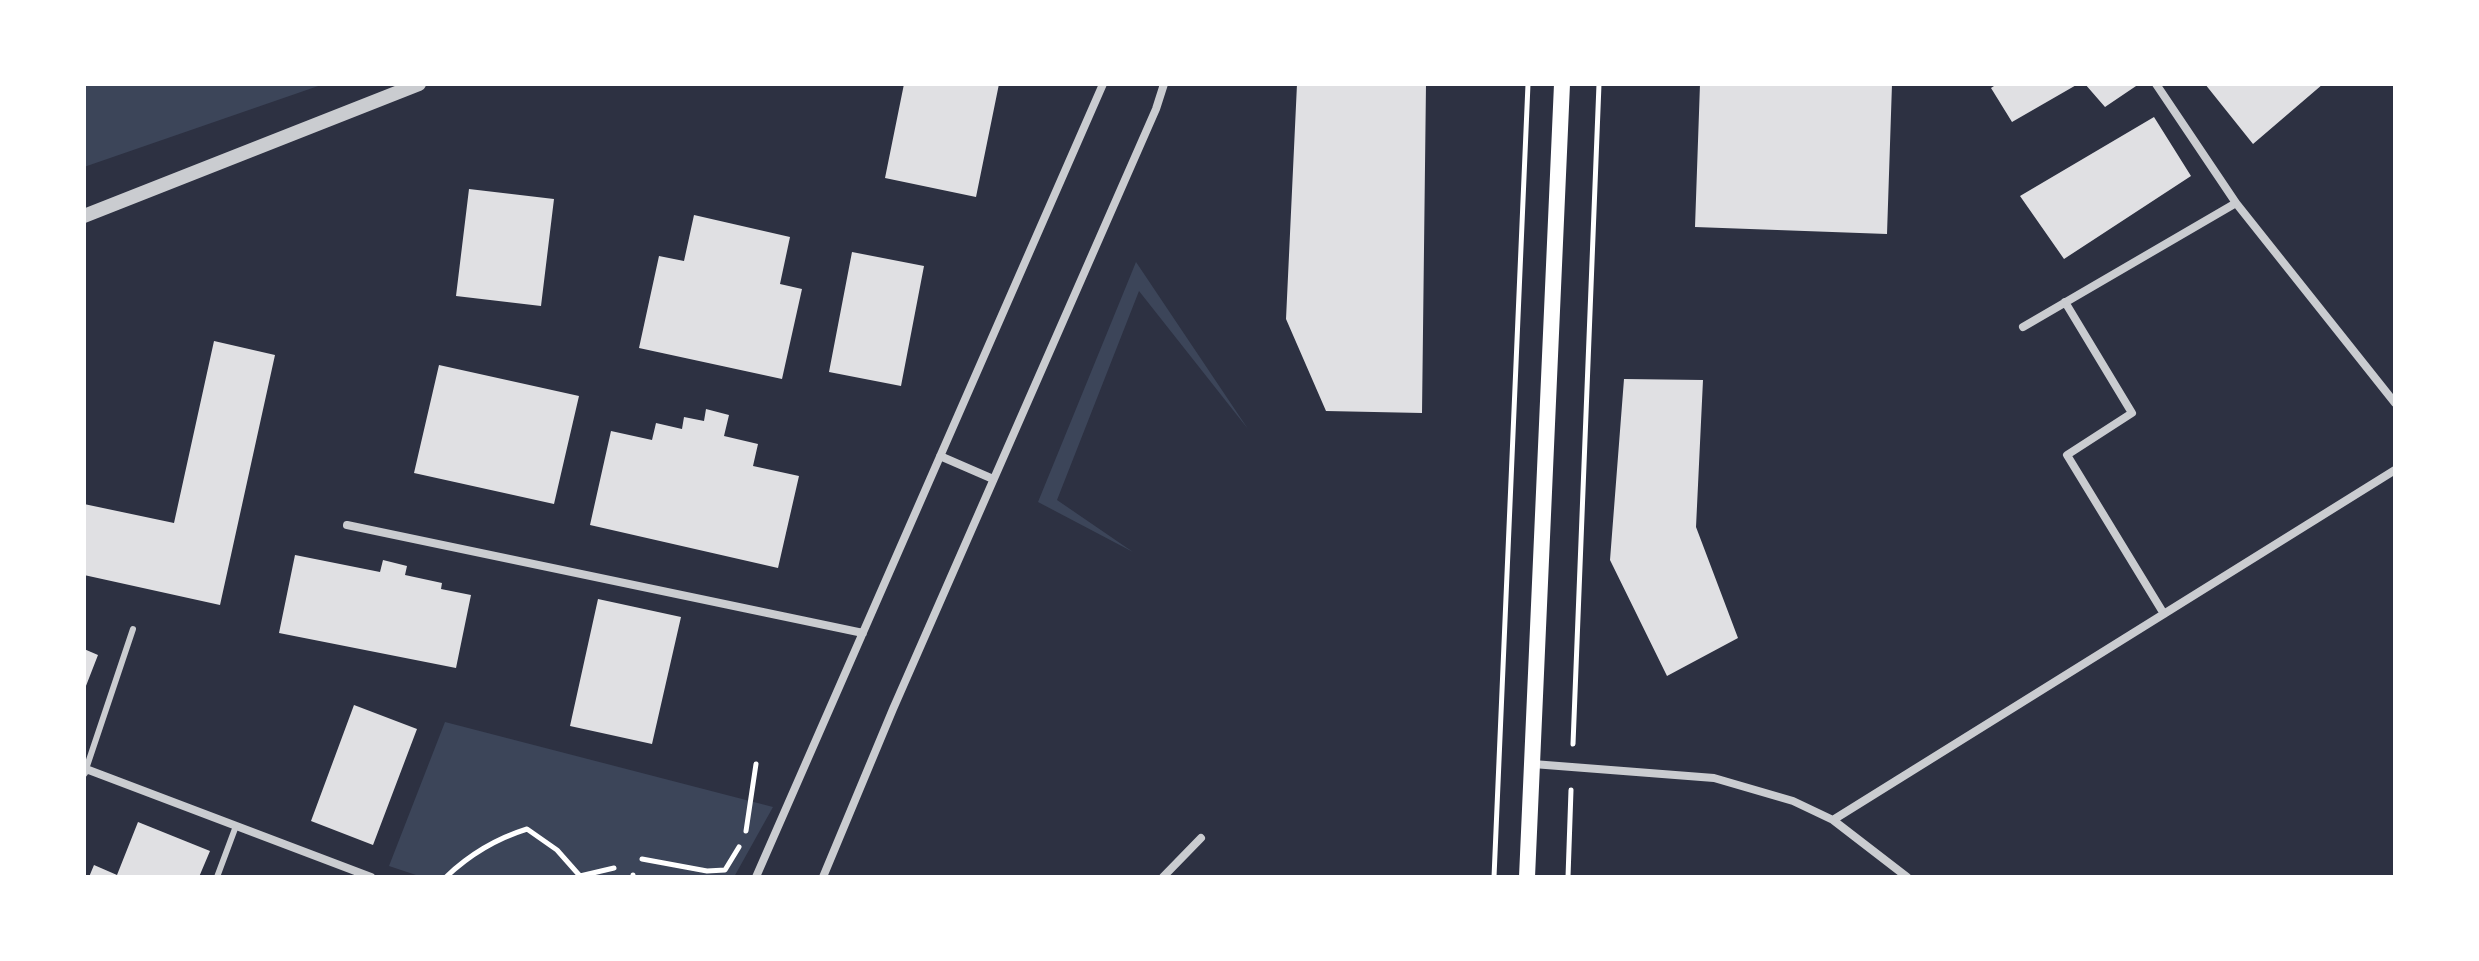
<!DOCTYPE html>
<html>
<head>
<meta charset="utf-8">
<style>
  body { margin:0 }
  #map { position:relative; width:2479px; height:961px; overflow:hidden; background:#2d3142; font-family:"Archivo Narrow",sans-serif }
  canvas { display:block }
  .frame { position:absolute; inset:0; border:86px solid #fff; pointer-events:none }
</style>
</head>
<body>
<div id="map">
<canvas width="2479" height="961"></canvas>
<div class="frame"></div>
</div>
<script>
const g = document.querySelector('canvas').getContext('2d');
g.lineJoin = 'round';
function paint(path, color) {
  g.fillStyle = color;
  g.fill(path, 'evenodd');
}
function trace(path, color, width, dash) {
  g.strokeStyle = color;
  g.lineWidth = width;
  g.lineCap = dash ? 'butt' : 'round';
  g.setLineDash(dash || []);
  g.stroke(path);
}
const green = new Path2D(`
  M 84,84 L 324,84 L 84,167 Z
  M 1136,262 L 1248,429 L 1139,291 L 1057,500 L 1133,552 L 1038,502 Z
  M 445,722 L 773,807 L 734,877 L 422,877 L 389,866 Z`);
const building = new Path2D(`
  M 904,84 L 999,84 L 976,197 L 885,178 Z
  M 1297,84 L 1426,84 L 1422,413 L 1326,411 L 1286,319 Z
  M 1700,84 L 1892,84 L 1887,234 L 1695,227 Z
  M 1997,84 L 2078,84 L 2012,122 L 1991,88 Z
  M 2085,84 L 2139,84 L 2105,107 Z
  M 2205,84 L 2323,84 L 2253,144 Z
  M 2154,117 L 2191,176 L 2064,259 L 2020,196 Z
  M 469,189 L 554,199 L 541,306 L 456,296 Z
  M 694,215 L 790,237 L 780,284 L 802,289 L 782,379 L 639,348 L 659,256 L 684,261 Z
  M 852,252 L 924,266 L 901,386 L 829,372 Z
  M 214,341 L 275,355 L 220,605 L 84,575 L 84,504 L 174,523 Z
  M 439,365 L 579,396 L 554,504 L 414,473 Z
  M 1624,379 L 1703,380 L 1696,527 L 1738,638 L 1667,676 L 1610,560 Z
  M 706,409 L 729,415 L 724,436 L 758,444 L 753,466 L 799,476 L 778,568 L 590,525 L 611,431 L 652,440 L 656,423 L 682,429 L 684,417 L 704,421 Z
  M 295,555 L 380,572 L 383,560 L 407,566 L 405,575 L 442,583 L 441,589 L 471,595 L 456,668 L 279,633 Z
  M 598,599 L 681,617 L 652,744 L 570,726 Z
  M 84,649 L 98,655 L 84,691 Z
  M 354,705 L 417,729 L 373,845 L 311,821 Z
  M 138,822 L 210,851 L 199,877 L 89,877 L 94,865 L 117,875 Z`);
const path = new Path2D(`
  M 1573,744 L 1599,84
  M 746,831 L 756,764
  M 642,859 L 707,871 L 725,870 L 739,847
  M 633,875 L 633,877
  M 446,877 C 470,854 495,839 527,829 L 557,850 L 580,876 L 614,868
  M 1494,877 L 1528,84
  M 1568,877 L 1571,790`);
const service = new Path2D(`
  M 86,769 L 133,629
  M 217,877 L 236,826`);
const minor = new Path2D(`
  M 2156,84 L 2236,203 L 2395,403
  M 2065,302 L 2132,413 L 2067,455 L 2164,614
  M 2023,327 L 2236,203
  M 940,456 L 993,479
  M 347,525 L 863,633
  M 1533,764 L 1714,778 L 1793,801 L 1833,820 L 1907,877
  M 84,773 L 86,769 L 371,877
  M 1833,820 L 2395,470
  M 756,877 L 1103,84
  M 823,877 L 893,709 L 1156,109 L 1164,84
  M 1163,877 L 1201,838`);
const tertiary = new Path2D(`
  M 84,216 L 419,84`);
const secondary = new Path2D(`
  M 1527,877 L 1562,84`);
paint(green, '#3c4559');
paint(building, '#e0e0e3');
trace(path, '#fff', 5);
trace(service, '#caccd0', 6);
trace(minor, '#caccd0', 8);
trace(tertiary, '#caccd0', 14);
trace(secondary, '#fff', 16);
</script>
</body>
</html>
